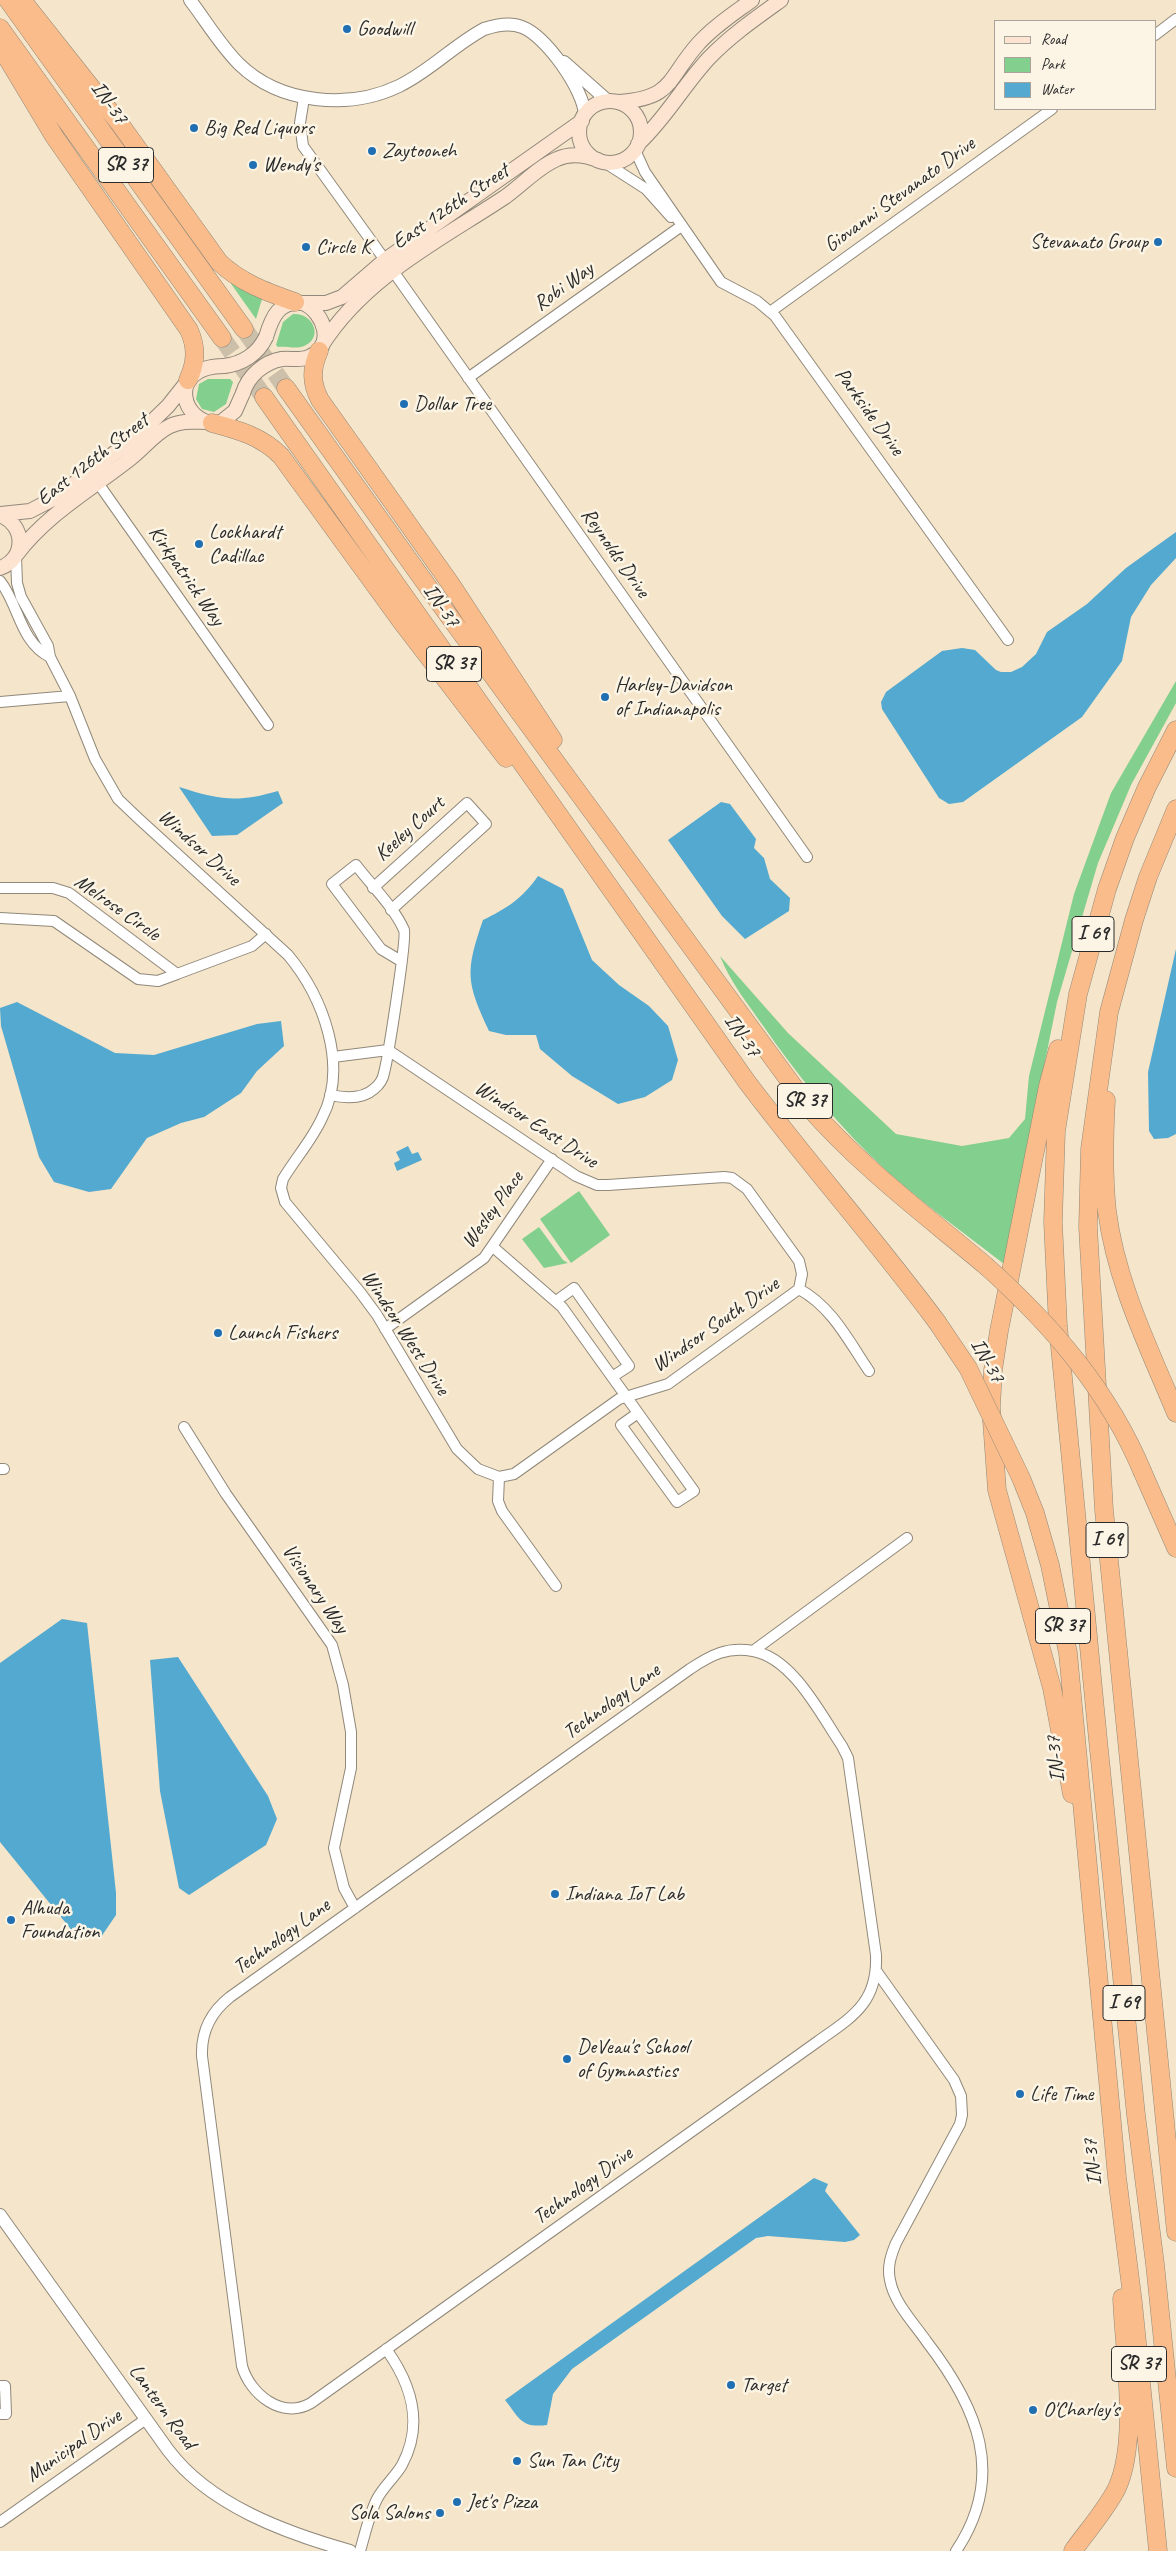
<!DOCTYPE html>
<html>
<head>
<meta charset="utf-8">
<style>
  body { margin:0 }
  #map { position:relative; width:1176px; height:2551px; overflow:hidden; background:#f5e5ca; font-family:Caveat,sans-serif }
  canvas { display:block }
  .legend { position:absolute; left:994px; top:20px; width:162px; height:90px; box-sizing:border-box; background:#fcf5e5; border:1px solid #a8a49b; margin:0; padding:6px 9px; list-style:none; font-size:15px; color:#2b2b2b }
  .legend li { display:flex; align-items:center; gap:10px; height:25px }
  .legend b { width:25px; border:1px solid #a8a49b }
</style>
</head>
<body>
<div id="map">
<canvas width="1176" height="2551"></canvas>
<ul class="legend">
<li><b style="height:6px;background:#fde4d0"></b>Road</li>
<li><b style="height:14px;background:#83cf8d"></b>Park</li>
<li><b style="height:14px;background:#53a9cf"></b>Water</li>
</ul>
</div>
<script>
const g = document.querySelector('canvas').getContext('2d');
g.lineJoin = 'round';
function paint(path, color) {
  g.fillStyle = color;
  g.fill(path, 'evenodd');
}
function trace(path, color, width, dash) {
  g.strokeStyle = color;
  g.lineWidth = width;
  g.lineCap = dash ? 'butt' : 'round';
  g.setLineDash(dash || []);
  g.stroke(path);
}
function label(font, color, halo, rows, align = 'center') {
  g.font = font + ' Caveat,sans-serif';
  g.lineWidth = 5;
  g.setLineDash([]);
  g.textBaseline = 'middle';
  g.strokeStyle = halo;
  g.fillStyle = color;
  for (const [text, x, y, turn = 0] of rows) {
    g.save();
    g.translate(x, y);
    g.rotate((+turn || 0) * Math.PI / 180);
    g.textAlign = isNaN(turn) ? turn : align;
    if (halo) g.strokeText(text, 0, 0);
    g.fillText(text, 0, 0);
    g.restore();
  }
}
const green = new Path2D(`
  M 222,271 L 260,295 L 262,299 L 256,319 Z
  M 293,314 C 311,312 324,335 306,345 C 298,350 287,346 278,347 L 276,345 L 283,322 Z
  M 208,379 L 230,379 L 233,382 L 226,404 L 214,412 L 202,409 L 196,399 L 199,384 Z
  M 1176,681 L 1176,703 L 1131,785 L 1098,863 L 1057,1002 L 1004,1264 C 959,1229 912,1196 871,1156 C 831,1117 796,1073 764,1027 C 748,1004 730,982 720,956 L 788,1033 L 896,1134 L 962,1146 L 1009,1138 L 1025,1119 L 1029,1076 L 1074,894 L 1111,793 Z
  M 579,1191 L 610,1235 L 571,1263 L 540,1219 Z
  M 539,1227 L 563,1260 L 568,1263 L 544,1268 L 522,1239 Z`);
const water = new Path2D(`
  M 1176,532 L 1176,558 L 1151,585 L 1131,617 L 1122,661 L 1082,717 L 963,802 L 949,804 L 939,798 L 882,709 L 881,702 L 886,692 L 942,651 L 962,648 L 975,650 L 996,670 L 1001,672 L 1011,672 L 1022,667 L 1036,654 L 1047,632 L 1087,604 L 1126,568 Z
  M 179,787 C 220,800 237,803 278,791 L 283,803 L 237,835 L 212,836 Z
  M 721,802 L 730,804 L 756,839 L 754,848 L 764,858 L 770,879 L 790,898 L 789,911 L 745,939 L 722,916 L 668,840 Z
  M 538,876 L 563,889 L 592,960 L 619,985 L 649,1006 L 668,1026 L 678,1060 L 672,1080 L 645,1097 L 618,1104 L 572,1076 L 540,1049 L 536,1035 L 506,1035 L 489,1031 C 466,982 465,972 483,920 C 506,909 523,898 538,876 Z
  M 1176,949 L 1176,1134 L 1168,1138 L 1154,1139 L 1149,1131 L 1148,1072 Z
  M 17,1002 L 115,1053 L 154,1055 L 257,1024 L 281,1021 L 284,1046 L 257,1071 L 241,1093 L 204,1117 L 181,1123 L 147,1138 L 111,1189 L 89,1192 L 54,1182 L 39,1157 L 1,1026 L 0,1008 Z
  M 408,1146 L 412,1154 L 418,1152 L 422,1160 L 397,1171 L 394,1163 L 400,1160 L 396,1152 Z
  M 62,1619 L 87,1623 L 116,1893 L 116,1915 L 101,1937 L 78,1938 L 0,1842 L 0,1663 Z
  M 178,1657 L 268,1796 L 277,1819 L 266,1845 L 189,1895 L 179,1888 L 160,1791 L 150,1660 Z
  M 814,2178 L 828,2184 L 825,2191 L 860,2235 L 854,2240 L 845,2242 L 768,2236 L 756,2238 L 572,2369 L 553,2394 L 547,2425 C 521,2428 520,2419 505,2400 Z`);
const motorwayTunnel = new Path2D(`
  M 244,329 L 286,388
  M 222,338 L 264,397`);
const minor = new Path2D(`
  M 1155,35 L 1176,19
  M 304,98 L 300,123 L 303,146 L 385,260
  M 635,150 L 645,172 L 721,282 L 757,301 L 775,316 L 1008,640
  M 604,162 L 646,189 L 671,217
  M 393,271 L 807,857
  M 770,312 L 1052,109
  M 468,378 L 680,227
  M 98,483 L 268,725
  M 16,557 L 17,583 L 21,597 L 48,646 L 50,657 L 70,696 L 95,759 L 118,799 L 139,819 L 288,955 C 323,997 349,1066 322,1118 C 312,1140 295,1159 283,1179 L 281,1188 L 285,1202 L 360,1292 L 377,1315 L 457,1449 L 478,1469 L 499,1477 L 498,1501 L 502,1511 L 556,1586
  M 0,581 C 19,605 20,642 50,657
  M 0,702 L 70,696
  M 0,888 L 53,888 L 69,893 L 177,974 L 252,946 L 266,934
  M 373,888 L 467,803 L 486,824 L 391,910
  M 0,918 L 54,921 L 138,979 L 158,981 L 177,974
  M 333,1057 L 388,1050 L 576,1176 L 597,1185 L 608,1185 L 724,1177 L 732,1178 L 747,1189 L 799,1261 L 802,1274 L 799,1289 C 832,1307 848,1340 869,1371
  M 330,1095 C 344,1098 363,1099 374,1089 C 379,1085 383,1079 384,1073 C 388,1058 407,938 404,930 C 394,907 371,885 356,865 L 332,884 L 381,949 L 401,961
  M 493,1247 L 562,1307 L 638,1413
  M 556,1301 L 574,1288 L 629,1366 L 612,1377
  M 385,1329 L 484,1258 L 552,1159
  M 638,1413 L 694,1491 L 677,1502 L 621,1425 Z
  M 184,1427 L 226,1494 L 332,1645 L 343,1685 L 351,1732 L 351,1768 L 334,1848 L 344,1888 L 355,1908
  M 0,1469 L 4,1469
  M 499,1477 L 514,1474 L 619,1399 L 668,1384 L 799,1289
  M 753,1651 C 793,1658 821,1715 842,1746 L 848,1758 L 876,1955 C 878,2003 852,2017 817,2042 L 311,2403 C 282,2420 250,2394 242,2366 L 202,2056 C 201,2031 211,2012 230,1997 L 690,1669 C 711,1655 728,1646 753,1651 L 907,1538
  M 877,1972 L 954,2080 L 961,2096 L 962,2115 L 960,2124 L 896,2243 C 891,2255 887,2267 890,2280 C 894,2303 914,2323 927,2342 C 977,2407 1007,2475 956,2551
  M 0,2386 L 5,2386 L 6,2414 L 0,2414
  M 0,2522 L 146,2419
  M 360,2551 C 365,2534 369,2515 377,2499 C 383,2487 395,2477 402,2465 C 424,2424 412,2385 386,2349`);
const tertiary = new Path2D(`
  M 190,0 C 206,21 220,45 239,64 C 280,104 349,110 399,86 C 430,71 454,45 484,29 C 496,25 510,22 522,27 C 546,36 584,90 585,115
  M 564,62 L 608,101
  M 0,2215 L 168,2450 C 209,2505 286,2533 350,2551`);
const secondary = new Path2D(`
  M579 132a31 31 0 1 1 62 0a31 31 0 1 1-62 0Z
  M 619,102 C 674,98 667,79 698,44 C 713,27 733,14 752,0
  M 638,144 C 666,118 683,86 709,58 C 730,36 756,18 781,0
  M 303,303 L 326,303 L 342,297 L 385,260 L 582,121
  M 266,337 C 272,317 279,300 303,303 C 324,312 336,346 309,357 C 300,361 291,358 282,359
  M 322,345 C 365,277 440,240 505,197 C 522,185 538,167 557,159 C 570,153 585,155 598,160
  M 224,366 C 165,366 181,427 220,423 L 235,411 L 243,393
  M 0,514 L 30,511 L 55,498 L 137,436 L 168,406 L 187,382
  M 0,515 C 26,525 26,559 0,568
  M 17,554 C 47,514 92,489 131,458 C 144,448 155,433 170,426 C 182,420 195,422 207,422`);
const motorway = new Path2D(`
  M 8,0 L 244,329
  M 22,0 L 120,124 L 219,262 C 241,283 267,292 295,302
  M 0,28 L 222,338
  M 0,46 L 54,136 L 189,330 C 197,348 196,363 188,380
  M 319,351 C 311,369 311,383 320,400 L 450,583 L 553,740
  M 286,388 L 446,612 L 807,1105 C 860,1166 924,1214 986,1266
  M 264,397 L 747,1082 C 808,1163 876,1240 937,1322
  M 212,423 C 238,430 261,436 281,456 L 401,621 L 506,758
  M 1176,730 L 1147,787 L 1125,838 L 1107,889 L 1078,994 L 1056,1131 L 1053,1222 L 1058,1326 L 1098,1740 L 1136,2115 L 1155,2264 L 1176,2468
  M 1176,809 L 1148,877 L 1134,920 L 1109,1012 L 1090,1149 L 1088,1227 L 1104,1510 L 1176,2232
  M 1058,1049 L 1048,1086 L 999,1331 L 993,1370 L 991,1407 L 997,1490 L 1052,1688 L 1072,1794
  M 1106,1100 C 1104,1137 1103,1174 1107,1211 C 1116,1282 1149,1348 1176,1413
  M 1143,1473 L 1176,1548
  M 1021,1478 L 1035,1513 L 1050,1565 L 1068,1653 L 1117,2177 L 1133,2303 L 1158,2551
  M 1073,2551 C 1087,2531 1106,2510 1117,2488 C 1139,2440 1124,2351 1122,2298`);
const secondaryBridge = new Path2D(`
  M 224,366 C 242,364 258,354 266,337
  M 243,393 C 248,376 264,362 282,359`);
const motorwayBridge = new Path2D(`
  M 986,1266 C 1052,1325 1109,1391 1143,1473
  M 937,1322 L 968,1368 L 1021,1478`);
const markers = [
  [347,29,5,"#1f6fb2"],
  [194,128,5,"#1f6fb2"],
  [372,151,5,"#1f6fb2"],
  [253,165,5,"#1f6fb2"],
  [1158,242,5,"#1f6fb2"],
  [306,247,5,"#1f6fb2"],
  [404,404,5,"#1f6fb2"],
  [199,544,5,"#1f6fb2"],
  [605,697,5,"#1f6fb2"],
  [218,1333,5,"#1f6fb2"],
  [555,1894,5,"#1f6fb2"],
  [11,1920,5,"#1f6fb2"],
  [567,2059,5,"#1f6fb2"],
  [1020,2094,5,"#1f6fb2"],
  [731,2385,5,"#1f6fb2"],
  [1033,2410,5,"#1f6fb2"],
  [517,2461,5,"#1f6fb2"],
  [457,2502,5,"#1f6fb2"],
  [440,2513,5,"#1f6fb2"]
];
const shields = [
  [126,165,55],
  [454,664,55],
  [1093,934,42],
  [805,1101,55],
  [1107,1540,42],
  [1063,1626,55],
  [1124,2003,42],
  [1139,2364,55]
];
const shieldNames = [
  ["SR 37",126,165],
  ["SR 37",454,664],
  ["I 69",1093,934],
  ["SR 37",805,1101],
  ["I 69",1107,1540],
  ["SR 37",1063,1626],
  ["I 69",1124,2003],
  ["SR 37",1139,2364]
];
const poiNames = [
  ["Goodwill",357,29],
  ["Big Red Liquors",204,128],
  ["Zaytooneh",382,151],
  ["Wendy's",263,165],
  ["Stevanato Group",1148,242,"right"],
  ["Circle K",316,247],
  ["Dollar Tree",414,404],
  ["Lockhardt",209,532],
  ["Cadillac",209,556],
  ["Harley-Davidson",615,685],
  ["of Indianapolis",615,709],
  ["Launch Fishers",228,1333],
  ["Indiana IoT Lab",565,1894],
  ["Alhuda",21,1908],
  ["Foundation",21,1932],
  ["DeVeau's School",577,2047],
  ["of Gymnastics",577,2071],
  ["Life Time",1030,2094],
  ["Target",741,2385],
  ["O'Charley's",1043,2410],
  ["Sun Tan City",527,2461],
  ["Jet's Pizza",467,2502],
  ["Sola Salons",430,2513,"right"]
];
const streetNames = [
  ["IN-37",109,103,54],
  ["Giovanni Stevanato Drive",900,195,-36],
  ["East 126th Street",451,207,-34],
  ["Robi Way",564,287,-36],
  ["Parkside Drive",869,412,54],
  ["East 126th Street",93,460,-38],
  ["Reynolds Drive",615,553,55],
  ["Kirkpatrick Way",186,576,55],
  ["IN-37",441,606,55],
  ["Keeley Court",410,829,-42],
  ["Windsor Drive",199,848,42],
  ["Melrose Circle",117,908,35],
  ["IN-37",742,1036,55],
  ["Windsor East Drive",536,1125,33],
  ["Wesley Place",493,1210,-54],
  ["Windsor South Drive",716,1325,-35],
  ["Windsor West Drive",405,1333,57],
  ["IN-37",987,1361,60],
  ["Visionary Way",315,1589,56],
  ["Technology Lane",612,1702,-36],
  ["IN-37",1056,1759,-96],
  ["Technology Lane",282,1937,-36],
  ["IN-37",1093,2162,-96],
  ["Technology Drive",583,2186,-36],
  ["Lantern Road",162,2407,54],
  ["Municipal Drive",74,2446,-35]
];
paint(green, '#83cf8d');
paint(water, '#53a9cf');
trace(motorwayTunnel, '#cdc0aa', 18, [18, 9]);
trace(minor, '#90887a', 12);
trace(tertiary, '#90887a', 14);
trace(secondary, '#90887a', 16);
trace(motorway, '#90887a', 19);
trace(minor, '#fff', 10);
trace(tertiary, '#fff', 12);
trace(secondary, '#fde4d0', 14);
trace(motorway, '#f9bc8a', 18);
trace(secondaryBridge, '#90887a', 16, []);
trace(motorwayBridge, '#90887a', 19, []);
trace(secondaryBridge, '#fde4d0', 14);
trace(motorwayBridge, '#f9bc8a', 18);
for (const [x, y, r, color] of markers) {
  const dot = new Path2D();
  dot.arc(x, y, r, 0, 2 * Math.PI);
  g.fillStyle = color;
  g.fill(dot);
  trace(dot, '#fcf5e5', 2);
}
for (const [x, y, w] of shields) {
  const box = new Path2D();
  box.roundRect(x - w / 2, y - 17.5, w, 35, 4);
  g.fillStyle = '#fcf5e5';
  g.fill(box);
  trace(box, '#2b2b2b', 1);
}
label('bold 20px', '#2b2b2b', null, shieldNames);
label('21px', '#2b2b2b', '#fcf5e5', poiNames, 'left');
label('21px', '#2b2b2b', '#fcf5e5', streetNames);
</script>
</body>
</html>
